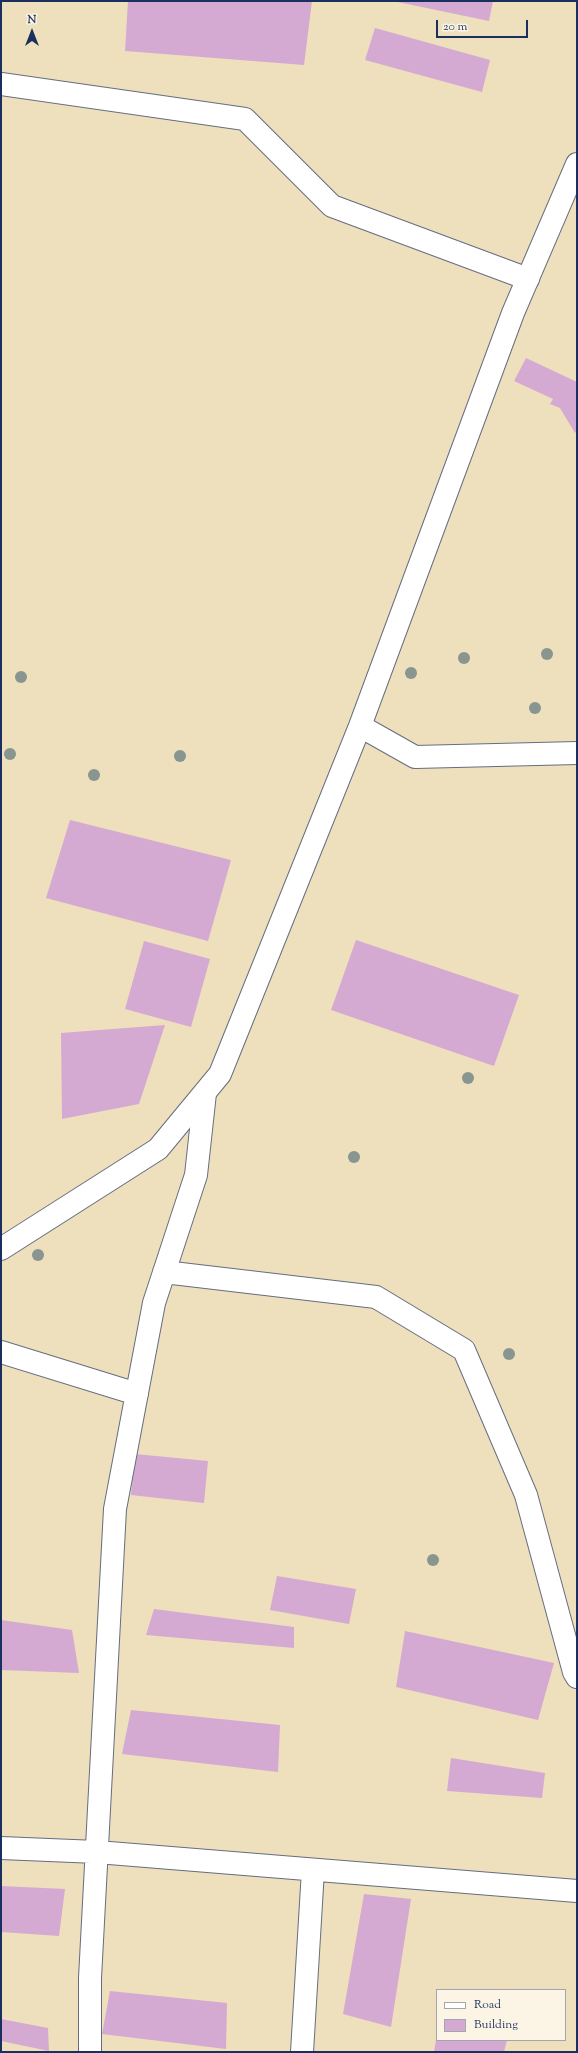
<!DOCTYPE html>
<html>
<head>
<meta charset="utf-8">
<style>
  body { margin:0 }
  #map { position:relative; width:578px; height:2053px; overflow:hidden; background:#eedfbd; font-family:"Sorts Mill Goudy",serif }
  canvas { display:block }
  .frame { position:absolute; inset:0; border:2px solid #1b2f5e; pointer-events:none }
  .legend { position:absolute; left:436px; top:1989px; width:130px; height:52px; box-sizing:border-box; background:#fcf5e5; border:1px solid #a2a6af; margin:0; padding:5px 7px; list-style:none; font-size:12px; color:#1b2f5e }
  .legend li { display:flex; align-items:center; gap:8px; height:20px }
  .legend b { width:20px; border:1px solid #a2a6af }
  .north { position:absolute; left:12px; top:12px; width:40px; height:40px; -webkit-text-stroke:3px #fcf5e5; paint-order:stroke; rotate:0deg; font-size:11px; font-weight:700; line-height:16px; text-align:center; color:#1b2f5e }
  .north::after { content:''; display:block; margin:auto; width:14px; height:18px; background:#1b2f5e; clip-path:polygon(50% 0,100% 100%,50% 72%,0 100%) }
  .scale { position:absolute; left:436px; top:20px; width:92px; height:18px; box-sizing:border-box; border:2px solid #1b2f5e; border-top:0; padding-left:5px; font-size:12px; line-height:14px; white-space:nowrap; color:#1b2f5e; -webkit-text-stroke:3px #fcf5e5; paint-order:stroke }
</style>
</head>
<body>
<div id="map">
<canvas width="578" height="2053"></canvas>
<div class="frame"></div>
<ul class="legend">
<li><b style="height:5px;background:#fff"></b>Road</li>
<li><b style="height:11px;background:#d5aad2"></b>Building</li>
</ul>
<div class="north">N</div>
<div class="scale">20 m</div>
</div>
<script>
const g = document.querySelector('canvas').getContext('2d');
g.lineJoin = 'round';
function paint(path, color) {
  g.fillStyle = color;
  g.fill(path, 'evenodd');
}
function trace(path, color, width, dash) {
  g.strokeStyle = color;
  g.lineWidth = width;
  g.lineCap = dash ? 'butt' : 'round';
  g.setLineDash(dash || []);
  g.stroke(path);
}
const building = new Path2D(`
  M 128,1 L 312,1 L 304,65 L 125,51 Z
  M 393,1 L 493,1 L 489,21 Z
  M 375,28 L 490,60 L 482,92 L 365,60 Z
  M 526,358 L 577,382 L 577,429 L 575,433 L 560,408 L 550,404 L 553,399 L 514,381 Z
  M 70,820 L 231,860 L 208,941 L 46,898 Z
  M 356,940 L 519,995 L 494,1066 L 331,1010 Z
  M 144,941 L 210,959 L 191,1027 L 125,1009 Z
  M 165,1025 L 139,1104 L 62,1119 L 61,1033 Z
  M 135,1454 L 208,1461 L 204,1503 L 131,1495 Z
  M 277,1576 L 356,1589 L 349,1624 L 270,1610 Z
  M 154,1609 L 294,1627 L 294,1648 L 146,1635 Z
  M 1,1620 L 72,1630 L 79,1673 L 1,1670 Z
  M 405,1631 L 554,1663 L 538,1720 L 396,1687 Z
  M 131,1710 L 280,1725 L 278,1772 L 122,1754 Z
  M 451,1758 L 545,1773 L 542,1798 L 447,1791 Z
  M 1,1886 L 65,1889 L 59,1936 L 1,1932 Z
  M 364,1894 L 411,1899 L 391,2027 L 343,2014 Z
  M 110,1991 L 227,2003 L 226,2049 L 102,2034 Z
  M 1,2019 L 48,2028 L 49,2051 L 1,2041 Z
  M 436,2040 L 507,2040 L 504,2052 L 434,2052 Z`);
const street = new Path2D(`
  M 1,84 L 245,119 L 332,206 L 528,279
  M 164,1272 L 376,1297 L 464,1350 L 526,1495 L 574,1672 L 577,1677
  M 1,1352 L 137,1394
  M 1,1848 L 97,1852 L 577,1891
  M 90,2052 L 90,1978 L 115,1509 L 154,1303 L 196,1175 L 205,1093
  M 302,2052 L 313,1870`);
const secondary = new Path2D(`
  M 360,726 L 415,757 L 577,753
  M 1,1249 L 158,1149 L 220,1074 L 360,726 L 513,313 L 577,164`);
const trees = [
  [547,654],
  [464,658],
  [411,673],
  [21,677],
  [535,708],
  [10,754],
  [180,756],
  [94,775],
  [468,1078],
  [354,1157],
  [38,1255],
  [509,1354],
  [433,1560]
];
paint(building, '#d5aad2');
trace(street, '#656d7f', 24);
trace(secondary, '#656d7f', 24);
trace(street, '#fff', 22);
trace(secondary, '#fff', 22);
g.fillStyle = '#89958f';
for (const [x, y] of trees) {
  g.beginPath();
  g.arc(x, y, 6, 0, 2 * Math.PI);
  g.fill();
}
</script>
</body>
</html>
